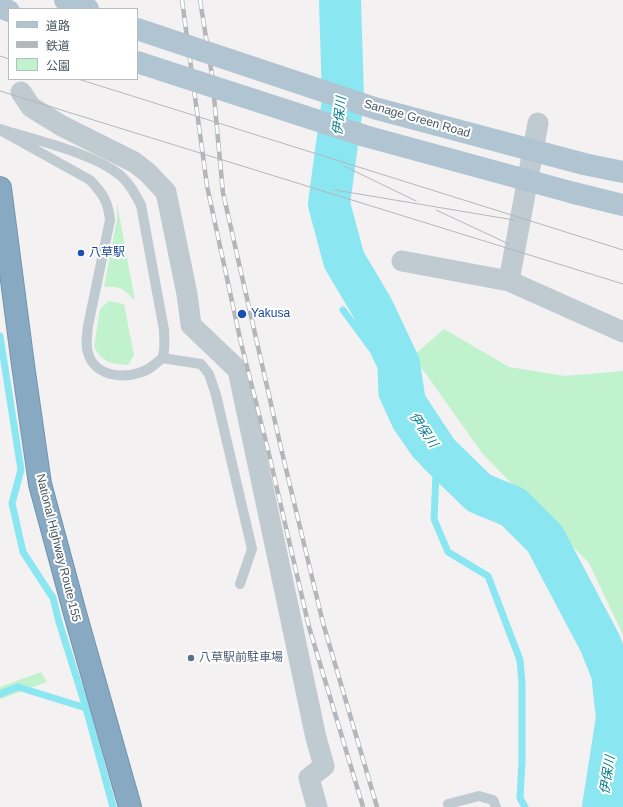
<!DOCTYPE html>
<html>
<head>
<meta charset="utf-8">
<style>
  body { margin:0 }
  #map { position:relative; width:623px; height:807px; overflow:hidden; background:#f4f1f2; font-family:Arial,"Noto Sans JP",sans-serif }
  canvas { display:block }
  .legend { position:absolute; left:8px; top:8px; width:130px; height:72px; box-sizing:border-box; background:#fff; border:1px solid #b6bcbf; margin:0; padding:5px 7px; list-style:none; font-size:12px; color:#485760 }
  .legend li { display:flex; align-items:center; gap:8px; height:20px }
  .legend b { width:20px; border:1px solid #b6bcbf }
</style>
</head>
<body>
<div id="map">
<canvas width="623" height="807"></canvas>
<ul class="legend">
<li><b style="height:5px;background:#b0c4d1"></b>道路</li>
<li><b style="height:5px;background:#b3b7bc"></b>鉄道</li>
<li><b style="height:11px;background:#bff2cd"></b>公園</li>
</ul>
</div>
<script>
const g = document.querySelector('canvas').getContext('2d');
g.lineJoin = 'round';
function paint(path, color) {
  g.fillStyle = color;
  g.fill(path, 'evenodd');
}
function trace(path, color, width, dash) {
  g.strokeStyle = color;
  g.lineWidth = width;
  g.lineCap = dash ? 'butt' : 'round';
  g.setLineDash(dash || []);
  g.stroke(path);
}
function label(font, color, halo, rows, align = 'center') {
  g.font = font + ' Arial,"Noto Sans JP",sans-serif';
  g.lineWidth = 4;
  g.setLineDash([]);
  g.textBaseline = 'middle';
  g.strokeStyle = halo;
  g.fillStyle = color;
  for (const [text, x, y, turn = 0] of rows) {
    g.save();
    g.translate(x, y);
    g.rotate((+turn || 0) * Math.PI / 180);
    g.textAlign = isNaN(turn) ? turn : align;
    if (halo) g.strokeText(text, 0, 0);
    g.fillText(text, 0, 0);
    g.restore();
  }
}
const green = new Path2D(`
  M 117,203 L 135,301 C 124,289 121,286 104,287 L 117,219 Z
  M 109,301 L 124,304 L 134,355 L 128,365 C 109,363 104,363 94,347 L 100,309 Z
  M 444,329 L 509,367 L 565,376 L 623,371 L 623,635 L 589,563 L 482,453 L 413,356 Z
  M 41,672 L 47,682 L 0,699 L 0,687 Z`);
const stream = new Path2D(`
  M 343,310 L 374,352 L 381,367 L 382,395 L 396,426 L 415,454 L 436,475 L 434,519 L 448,552 L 488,576 L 520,660 L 522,683 L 522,761 L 520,798 L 525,807
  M 0,336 L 21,470 L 12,503 L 23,552 L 53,598 L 59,622 L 86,708 L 113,807
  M 0,694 L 18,687 L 86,708`);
const river = new Path2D(`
  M 340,0 L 343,99 L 329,204 L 344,260 L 372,307 L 399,364 L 405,403 L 438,453 L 479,493 L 513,507 L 545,539 L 600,643 L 612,673 L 617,718 L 603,807`);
const lane = new Path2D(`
  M 0,129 C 35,140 93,153 120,175 C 130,184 135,194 141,205 L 164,330 C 164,339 166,350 162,358 C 161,360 157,362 155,364 C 138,380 99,381 89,356 C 85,346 87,336 88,326 L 110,220 C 108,201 103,194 90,180 L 0,130
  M 162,358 L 201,364 L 209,374 L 216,395 L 252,549 L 240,584
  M 449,807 L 448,804 L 479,796 L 493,800 L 496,807`);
const street = new Path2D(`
  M 21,92 L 31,107 L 62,126 L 134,162 L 147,172 L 166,192 L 187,294 L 191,325 L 238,370 L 316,738 L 324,766 L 309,778 L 317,807
  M 402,261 L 509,281 L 623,332
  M 509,281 L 538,123`);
const primary = new Path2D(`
  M 65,0 L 88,9
  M 0,7 L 9,11
  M 584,164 L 623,172
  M 574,193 L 623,205`);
const highway = new Path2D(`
  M 0,188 L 23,365 L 40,484 L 76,617 L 130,807`);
const tram = new Path2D(`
  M 0,56 L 9,59
  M 78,79 L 623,250
  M 0,91 L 623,284
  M 344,166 L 416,201
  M 335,190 L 514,220
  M 436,210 L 509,244`);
const rail = new Path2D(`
  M 182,0 L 207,186 L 241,343 L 268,450 L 309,627 L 363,807
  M 200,0 L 212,75 L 223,193 L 281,448 L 323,623 L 377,807`);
const primaryBridge = new Path2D(`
  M 137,29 L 374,108 L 584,164
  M 137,62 L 365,136 L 574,193`);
const markers = [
  [81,253,4,"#1a4fb4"],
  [242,314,5,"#1a4fb4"],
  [191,658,4,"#5c6f8a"]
];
const streetNames = [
  ["Sanage Green Road",417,119,16],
  ["National Highway Route 155",58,548,76]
];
const transitNames = [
  ["八草駅",89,253],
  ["Yakusa",251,314]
];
const serviceNames = [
  ["八草駅前駐車場",199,658]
];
const waterNames = [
  ["伊保川",340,116,-84],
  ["伊保川",423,430,56],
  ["伊保川",608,775,-81]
];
paint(green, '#bff2cd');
trace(stream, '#8ae7f1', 7);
trace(river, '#8ae7f1', 42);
trace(highway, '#7295ae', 24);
trace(lane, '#bfcad1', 10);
trace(street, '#bfcad1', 21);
trace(primary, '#b0c4d1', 22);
trace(highway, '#87aac2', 22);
trace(tram, '#b3b7bc', 1);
trace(rail, '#b3b7bc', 4.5);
trace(rail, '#fff', 3, [9]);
trace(primaryBridge, '#b0c4d1', 22);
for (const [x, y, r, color] of markers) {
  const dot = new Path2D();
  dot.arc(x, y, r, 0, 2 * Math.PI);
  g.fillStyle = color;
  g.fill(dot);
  trace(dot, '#fff', 1.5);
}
label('12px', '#485760', '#fff', streetNames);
label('12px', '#164399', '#fff', transitNames, 'left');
label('12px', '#4e5e75', '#fff', serviceNames, 'left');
label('italic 13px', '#087f8d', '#fff', waterNames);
</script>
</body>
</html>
